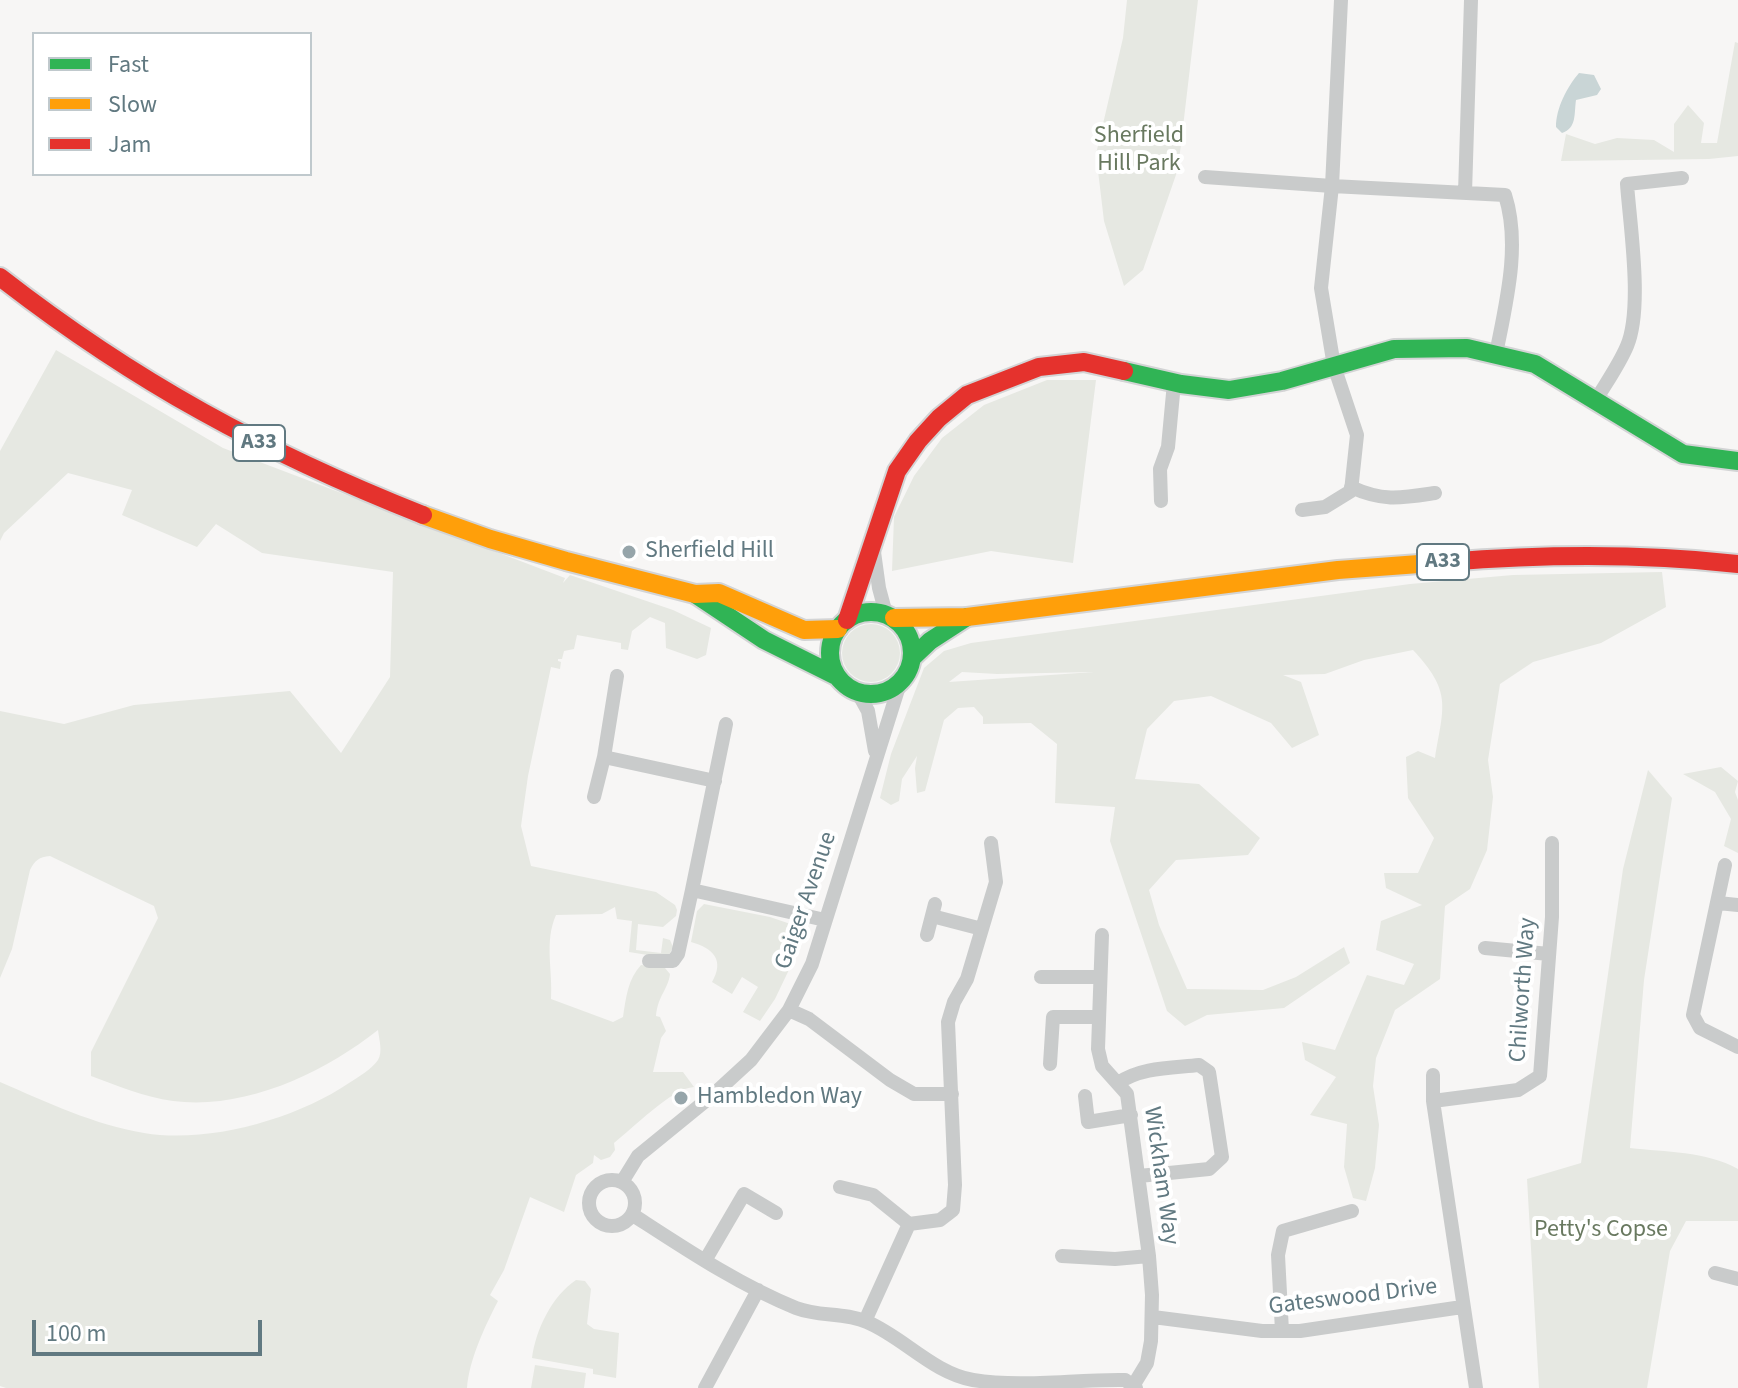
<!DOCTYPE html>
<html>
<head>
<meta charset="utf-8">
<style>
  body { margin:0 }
  #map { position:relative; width:1738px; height:1388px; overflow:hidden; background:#f7f6f5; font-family:"Source Sans 3",sans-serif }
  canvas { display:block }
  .legend { position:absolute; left:32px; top:32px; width:280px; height:144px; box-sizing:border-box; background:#fff; border:2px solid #c0c9cd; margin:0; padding:10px 14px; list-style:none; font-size:24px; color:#617981 }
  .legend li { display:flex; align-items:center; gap:16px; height:40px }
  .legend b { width:40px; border:2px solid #c0c9cd }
  .scale { position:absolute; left:32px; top:1320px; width:230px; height:36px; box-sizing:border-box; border:4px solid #617981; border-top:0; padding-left:10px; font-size:24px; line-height:28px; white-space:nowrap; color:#617981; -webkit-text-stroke:6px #fff; paint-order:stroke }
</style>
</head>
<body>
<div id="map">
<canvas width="1738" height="1388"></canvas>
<ul class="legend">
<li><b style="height:10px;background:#30b455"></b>Fast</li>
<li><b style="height:10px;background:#ff9f0a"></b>Slow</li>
<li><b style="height:10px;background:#e5322d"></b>Jam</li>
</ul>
<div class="scale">100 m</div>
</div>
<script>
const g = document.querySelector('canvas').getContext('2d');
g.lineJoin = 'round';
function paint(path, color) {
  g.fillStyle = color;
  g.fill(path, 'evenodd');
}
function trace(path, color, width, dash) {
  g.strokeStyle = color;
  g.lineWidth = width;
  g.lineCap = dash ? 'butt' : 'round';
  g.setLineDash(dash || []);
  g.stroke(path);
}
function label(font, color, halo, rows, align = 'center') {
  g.font = font + ' "Source Sans 3",sans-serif';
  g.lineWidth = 8;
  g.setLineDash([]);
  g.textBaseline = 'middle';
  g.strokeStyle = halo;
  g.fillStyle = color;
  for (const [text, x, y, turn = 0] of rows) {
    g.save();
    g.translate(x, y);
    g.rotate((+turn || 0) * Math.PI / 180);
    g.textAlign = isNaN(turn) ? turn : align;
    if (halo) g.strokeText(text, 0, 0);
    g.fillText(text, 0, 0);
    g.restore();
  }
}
const green = new Path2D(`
  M 1127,0 L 1198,0 L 1178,169 L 1143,270 L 1124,286 L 1104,221 L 1096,154 L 1123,38 Z
  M 1735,42 L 1738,43 L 1738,156 L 1709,159 L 1561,161 L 1566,134 L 1595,144 L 1617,138 L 1654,140 L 1674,152 L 1674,124 L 1688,105 L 1704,123 L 1701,143 L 1717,143 Z
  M 56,350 L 223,448 L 565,578 L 563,583 L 570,575 L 673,610 L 711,628 L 706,655 L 697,659 L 666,648 L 665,623 L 650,617 L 632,631 L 628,650 L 621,649 L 621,643 L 577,635 L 574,649 L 564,651 L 562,659 L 558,659 L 558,661 L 561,662 L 560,669 L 551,667 L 528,776 L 521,826 L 531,866 L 656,892 L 675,905 L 677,910 L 676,916 L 663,927 L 638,924 L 636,950 L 661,953 L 663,938 L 670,940 L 673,947 L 669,955 L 660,957 L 629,952 L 632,921 L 617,919 L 615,907 L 602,914 L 556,915 C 544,942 553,970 551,999 L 613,1022 L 623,1017 C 626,997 628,979 641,965 L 665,968 L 670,974 C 668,990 658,995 656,1016 L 660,1017 L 666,1031 L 661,1038 L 653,1072 L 683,1072 L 694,1087 C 672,1088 632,1129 614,1143 L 615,1150 L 610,1157 L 601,1160 L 594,1155 L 593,1163 L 576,1175 L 564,1212 L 530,1197 L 504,1270 L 490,1295 L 498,1301 C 485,1326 469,1360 467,1388 L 6,1388 L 0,1386 L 0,1082 C 46,1102 95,1125 144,1133 C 208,1144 296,1119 349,1083 C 358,1077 372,1069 378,1060 C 383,1052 379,1039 378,1030 C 322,1074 245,1110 173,1101 C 144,1097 118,1086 91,1076 L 91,1052 L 158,918 L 154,906 L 50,856 C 39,857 35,860 30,870 L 12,949 L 0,978 L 0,711 L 64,724 L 134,705 L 290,691 L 341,753 L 390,677 L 393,572 L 262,553 L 216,524 L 197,547 L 122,515 L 132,490 L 68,473 L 4,533 L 0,541 L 0,451 Z
  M 1047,380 L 1096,380 L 1073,563 L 991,551 L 892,571 L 894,517 L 914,476 L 942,438 L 984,405 Z
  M 1662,572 L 1666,607 L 1601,643 L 1533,662 L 1500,684 L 1488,760 L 1493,797 L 1487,850 L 1470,889 L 1445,906 L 1440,979 L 1395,1010 L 1376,1058 L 1373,1086 L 1379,1125 L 1375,1168 L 1366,1201 L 1353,1198 L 1344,1167 L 1347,1124 L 1310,1115 L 1336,1077 L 1305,1060 L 1302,1042 L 1335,1050 L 1367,975 L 1404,985 L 1414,964 L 1376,950 L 1381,921 L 1422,905 L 1386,888 L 1384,873 L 1418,873 L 1434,838 L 1408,798 L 1406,757 L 1418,751 L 1435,758 C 1444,705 1452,692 1413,650 L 1364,660 L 1325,674 L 1283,675 L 1301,682 L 1319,735 L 1292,748 L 1271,723 L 1211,696 L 1174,701 L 1147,729 L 1135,779 L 1199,784 L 1260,838 L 1248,855 L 1176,860 L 1149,890 L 1159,925 L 1187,989 L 1263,990 L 1296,977 L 1344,947 L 1350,963 L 1284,1008 L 1207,1015 L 1185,1026 L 1167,1011 L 1110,841 L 1115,807 L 1055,803 L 1057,744 L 1031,723 L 983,724 L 983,717 L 974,707 L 958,708 L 944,720 L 925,791 L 917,793 L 915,768 L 917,756 L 902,779 L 899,801 L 891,805 L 880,798 L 891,754 L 924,668 L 944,651 L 971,643 L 1410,584 L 1513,575 ZM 962,672 L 997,674 L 1094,672 L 949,682 Z
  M842 653a29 29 0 1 1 58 0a29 29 0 1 1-58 0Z
  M 1721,767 L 1738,781 L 1735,792 L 1738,800 L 1738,853 L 1724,846 L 1731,819 L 1715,792 L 1683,774 Z
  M 1648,770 L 1672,798 L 1644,980 L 1630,1148 C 1665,1152 1706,1151 1738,1169 L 1738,1221 L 1686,1221 L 1670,1251 L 1647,1388 L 1539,1388 L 1527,1179 L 1581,1163 L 1623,869 Z
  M 704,904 L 770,917 L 808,930 L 775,999 L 760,1021 L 743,1012 L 758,987 L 742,977 L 732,994 L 712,982 C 725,960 713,948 691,942 L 697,911 Z
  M 576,1280 L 585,1281 L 591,1289 L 587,1324 L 594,1329 L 619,1333 L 616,1378 L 593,1374 L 593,1369 L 532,1358 C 536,1329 552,1296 576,1280 Z
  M 535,1365 L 586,1373 L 584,1388 L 531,1388 Z`);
const water = new Path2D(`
  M 1579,73 L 1594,75 L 1601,89 L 1597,95 L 1576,100 C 1574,114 1577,128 1562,133 L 1556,127 C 1556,108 1567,87 1579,73 Z`);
const street = new Path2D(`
  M 1341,0 L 1332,186 L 1505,195 C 1521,245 1506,303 1496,354
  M 1205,177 L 1332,186 L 1321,288 L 1334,366 L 1357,435 L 1351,491 L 1325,507 L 1302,510
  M 1465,193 L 1471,0
  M 1596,400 C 1606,383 1619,365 1627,346 C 1643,308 1630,226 1627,184 L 1682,178
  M 1351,487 C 1383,502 1402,498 1435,493
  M 1161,501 L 1160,469 L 1168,447 L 1174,383
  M 874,552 L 879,588 L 886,614
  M 858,693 L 868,711 L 875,751
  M 604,757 L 715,781
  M 594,797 L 604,757 L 617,676
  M 1725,865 L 1693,1015 L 1700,1028 L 1738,1047
  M 692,890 L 726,724
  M 1718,903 L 1738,905
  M 932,916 L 982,929
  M 927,935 L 935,904
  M 1102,935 L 1098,1049 L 1102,1066 L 1127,1094 L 1149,1256 L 1152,1295 L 1151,1341 L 1147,1363 L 1133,1386
  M 1485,948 L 1549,954
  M 649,961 L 673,961 L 678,954 L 692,890 L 825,920
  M 1041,977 L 1099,977
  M 789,1010 L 809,1019 L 890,1080 L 914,1094 L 952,1094
  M 1050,1064 L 1053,1017 L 1099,1017
  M 1433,1075 L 1433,1101 L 1476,1388
  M 1118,1083 C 1141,1067 1171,1068 1199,1065 L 1209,1072 L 1222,1157 L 1209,1169 L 1139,1176
  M 1085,1096 L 1088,1122 L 1131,1115
  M 1433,1101 L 1518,1090 L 1540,1076 L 1552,917 L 1552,843
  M589 1203a23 23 0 1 1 46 0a23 23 0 1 1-46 0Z
  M 622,1182 L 638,1156 L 714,1094 L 751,1060 L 789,1010 L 812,964 L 901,680
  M 840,1187 L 873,1195 L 909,1224 L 940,1220 L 953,1210 L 955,1185 L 948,1022 L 954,1002 L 967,979 L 996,882 L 991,843
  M 633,1215 C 684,1248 739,1285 796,1308 C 819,1317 844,1312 867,1322 C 903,1337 933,1373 973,1380 C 1022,1388 1075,1379 1125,1380 L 1136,1388
  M 1062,1256 L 1115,1259 L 1149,1256
  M 706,1259 L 744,1194 L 776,1213
  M 1715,1273 L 1738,1279
  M 1153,1317 L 1262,1331 L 1300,1331 L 1462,1307
  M 865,1321 L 909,1224
  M 1282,1331 L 1278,1255 L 1283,1231 L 1352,1211
  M 705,1388 L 758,1290`);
const fast = new Path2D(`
  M 1124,371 L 1181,384 L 1229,390 L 1282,381 L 1394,349 L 1467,348 L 1535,364 L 1683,454 L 1738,461
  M 695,594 L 764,640 L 838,677
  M830 653a41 41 0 1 1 82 0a41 41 0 1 1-82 0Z
  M 912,658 L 930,641 L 967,617`);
const slow = new Path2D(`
  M 423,515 L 490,539 L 566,561 L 695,594 L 719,593 L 804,630 L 838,629
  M 894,618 L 967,617 L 1338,570 L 1446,562`);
const jam = new Path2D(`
  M 0,277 C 135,382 264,452 423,515
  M 1446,562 C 1546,554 1639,553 1738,564
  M 847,620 L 897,471 L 918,441 L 939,418 L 967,395 L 1039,367 L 1084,362 L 1124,371`);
const markers = [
  [629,552,8,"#96a5aa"],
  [681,1098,8,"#96a5aa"]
];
const shields = [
  [259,443,52],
  [1443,562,52]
];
const shieldNames = [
  ["A33",259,443],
  ["A33",1443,562]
];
const parkNames = [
  ["Sherfield",1139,137],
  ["Hill Park",1139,165],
  ["Petty's Copse",1601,1231]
];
const poiNames = [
  ["Sherfield Hill",645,552],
  ["Hambledon Way",697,1098]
];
const streetNames = [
  ["Gaiger Avenue",807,901,-71],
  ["Chilworth Way",1524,990,-86],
  ["Wickham Way",1160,1176,82],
  ["Gateswood Drive",1353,1298,-7]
];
paint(green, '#e6e8e2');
paint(water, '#c9d5d6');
trace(fast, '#d3d4d5', 22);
trace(slow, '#d3d4d5', 22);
trace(jam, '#d3d4d5', 22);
trace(street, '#c9cbcb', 14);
trace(fast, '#30b455', 18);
trace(slow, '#ff9f0a', 18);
trace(jam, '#e5322d', 18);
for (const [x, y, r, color] of markers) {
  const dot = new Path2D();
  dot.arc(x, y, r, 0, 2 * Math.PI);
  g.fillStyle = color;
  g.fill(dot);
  trace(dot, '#fff', 3);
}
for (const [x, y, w] of shields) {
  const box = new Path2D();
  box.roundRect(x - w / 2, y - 18, w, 36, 6);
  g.fillStyle = '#fff';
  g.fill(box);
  trace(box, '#617981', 2);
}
label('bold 22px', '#617981', null, shieldNames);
label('24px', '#697960', '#fff', parkNames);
label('24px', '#617981', '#fff', poiNames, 'left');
label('24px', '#617981', '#fff', streetNames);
</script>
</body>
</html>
